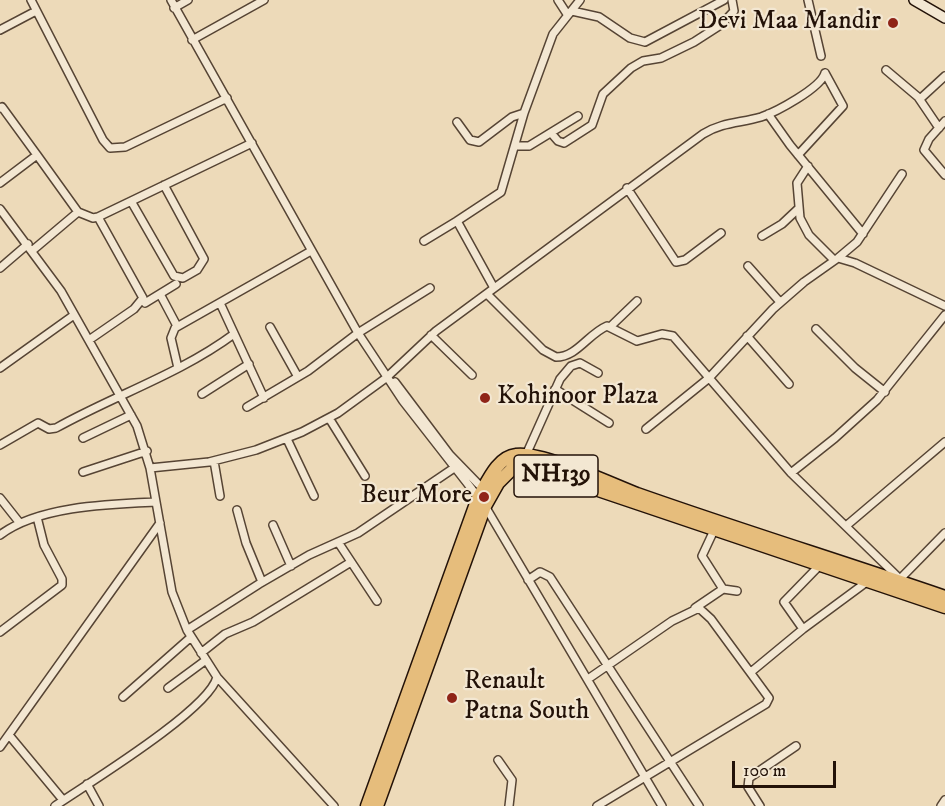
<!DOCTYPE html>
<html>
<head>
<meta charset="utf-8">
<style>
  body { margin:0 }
  #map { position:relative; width:945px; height:806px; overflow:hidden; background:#eddab9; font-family:"IM FELL DW Pica",serif }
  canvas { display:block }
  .scale { position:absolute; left:732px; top:761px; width:104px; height:27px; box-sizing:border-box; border:3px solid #231208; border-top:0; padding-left:8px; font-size:18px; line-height:21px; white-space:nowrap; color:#231208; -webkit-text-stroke:4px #f3e7d2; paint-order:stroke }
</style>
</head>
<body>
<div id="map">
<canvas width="945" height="806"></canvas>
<div class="scale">100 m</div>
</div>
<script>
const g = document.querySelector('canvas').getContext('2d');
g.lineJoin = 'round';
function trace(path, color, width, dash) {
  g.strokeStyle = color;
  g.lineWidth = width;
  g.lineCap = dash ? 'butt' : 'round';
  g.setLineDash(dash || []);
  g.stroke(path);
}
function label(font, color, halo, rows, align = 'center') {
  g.font = font + ' "IM FELL DW Pica",serif';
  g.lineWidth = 4.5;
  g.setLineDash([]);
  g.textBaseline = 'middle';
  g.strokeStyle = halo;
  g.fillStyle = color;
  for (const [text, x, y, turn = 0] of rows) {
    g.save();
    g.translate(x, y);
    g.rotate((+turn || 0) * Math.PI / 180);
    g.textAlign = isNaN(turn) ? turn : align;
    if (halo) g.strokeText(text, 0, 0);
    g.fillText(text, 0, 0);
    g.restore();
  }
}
const street = new Path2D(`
  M 31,0 L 103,140 L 110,148 L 125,147 L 227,98
  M 171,0 L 358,333 L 403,401 L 485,506 L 662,806
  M 558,0 L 567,14
  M 808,0 L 821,56
  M 174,8 L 188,0
  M 572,11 L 599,17 L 630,38 L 645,42 L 724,0
  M 0,30 L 36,11
  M 192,40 L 264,0
  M 886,70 L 918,97 L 939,128
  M 920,99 L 945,76
  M 0,108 L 2,107 L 37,155 L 0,183
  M 768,114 L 790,145 L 863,234
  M 945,121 L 929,139 L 924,150 L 945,175
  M 457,122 L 470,140 L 479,142 L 512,117 L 524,113
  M 551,133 L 558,141 L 564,143 L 592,125 L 603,94 L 631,68 L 643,61 L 661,58 L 694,42 L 722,24 L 734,11 L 732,0
  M 515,146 L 529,146 L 578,116
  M 798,155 L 843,106 L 825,73
  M 808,166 L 797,183 L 800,218 L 809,235 L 834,260
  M 627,188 L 676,262 L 685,260 L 721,233
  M 131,201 L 174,276 L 183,278 L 197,270 L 204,259 L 164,185
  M 0,209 L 61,291 L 137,426 L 150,468 L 172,592 L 187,630 L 217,677 C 209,710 87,784 55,806
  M 78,212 L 93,218 L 98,217 L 252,143
  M 762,236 L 782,224 L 799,208
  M 424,241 L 457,221
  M 33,250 L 78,212 L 37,155
  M 838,258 L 857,242 L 902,174
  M 748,266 L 780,302
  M 0,268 L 28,244
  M 494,288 L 457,221 L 501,192 L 524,113 L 553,34 L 580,0
  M 160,294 L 177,326
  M 487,294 L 543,350 L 556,357 C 577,357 588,334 607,326 L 637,341 L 662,334 L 673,336 L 791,473 L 900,579
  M 145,303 L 176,284
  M 220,303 L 264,398
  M 270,327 L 298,377
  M 610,327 L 637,301
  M 816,329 L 855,368 L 885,392
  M 431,335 L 472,375
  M 747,336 L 789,384
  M 89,340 L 134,309 L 143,298 L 98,217
  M 0,368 L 74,315
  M 178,368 L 171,338 L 175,328 L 311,251
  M 395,382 L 450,455 L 485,491
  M 555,389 L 609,423
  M 202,394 L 249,364
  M 247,407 L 308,371 L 358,333 L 430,288
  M 329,418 L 365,476
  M 646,429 L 709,378 L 773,309 L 804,282 L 838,258 L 855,263 L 945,306
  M 83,438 L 131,415
  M 287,439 L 314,496
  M 0,445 L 38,423 L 49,429 L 56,428 C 115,395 180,374 234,334
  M 526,455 L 560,379 L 571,366 L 580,363 L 598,373
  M 214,461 L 220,496
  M 150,468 L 209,462 L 256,450 L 302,432 L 338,413 L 386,378 L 436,331 L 703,134 C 722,122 741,123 761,117 C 776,112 821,88 825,73
  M 83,472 L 147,451
  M 791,473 L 835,438 L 877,400 L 945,315
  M 0,498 L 19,522
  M 237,510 L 246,543 L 262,582
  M 273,525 L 291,566
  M 846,526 L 945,442
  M 0,535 C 38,506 109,504 156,502
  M 338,542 L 377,601
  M 528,580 L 540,572 L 550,577 L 699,806
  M 899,580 L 945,533
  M 723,589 L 737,591
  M 695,608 L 723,589 L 702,556 L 716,526
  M 803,629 L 784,602 L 820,565
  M 187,630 L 259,584 L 309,555 L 358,533 L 454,468
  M 0,632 L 62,585 L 62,579 L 44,545 L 37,517
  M 201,653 L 225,634 L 253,622 L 351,562
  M 751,672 L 803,629 L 868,581
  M 217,677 L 334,806
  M 588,679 L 672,621 L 699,608 L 711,619 L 769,698 L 766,704 L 597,806
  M 168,688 L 206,660
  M 123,697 L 191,637
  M 9,735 L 63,800
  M 0,747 L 160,523
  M 498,760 L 512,780 L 509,806
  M 87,784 L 99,806
  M 760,806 L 748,787 L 749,778 L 796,746
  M 941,806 L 945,800`);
const secondary = new Path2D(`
  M 914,0 L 945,18`);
const highway = new Path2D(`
  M 367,806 L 478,498 C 487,483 497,457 516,455 C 541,451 611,484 637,494 C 739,530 843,562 945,597
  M 377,806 L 485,506 L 498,483 L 514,467 L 533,468 L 945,607`);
const markers = [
  [893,23,6,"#8f2418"],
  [485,398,6,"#8f2418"],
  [484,497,6,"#8f2418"],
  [452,698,6,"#8f2418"]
];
const shields = [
  [556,476,84]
];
const shieldNames = [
  ["NH139",556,476]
];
const poiNames = [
  ["Devi Maa Mandir",881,23],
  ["Kohinoor Plaza",497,398,"left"],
  ["Beur More",472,497],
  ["Renault",464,683,"left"],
  ["Patna South",464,713,"left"]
];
trace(street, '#564434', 10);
trace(secondary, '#231208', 12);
trace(highway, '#231208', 15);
trace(street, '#f3e7d2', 7);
trace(secondary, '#f3e7d2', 9);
trace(highway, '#e6bd7c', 12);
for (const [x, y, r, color] of markers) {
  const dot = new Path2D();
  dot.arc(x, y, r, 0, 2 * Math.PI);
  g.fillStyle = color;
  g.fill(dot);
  trace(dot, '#f3e7d2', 2);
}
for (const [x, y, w] of shields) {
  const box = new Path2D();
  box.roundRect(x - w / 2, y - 21, w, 42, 4.5);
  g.fillStyle = '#f3e7d2';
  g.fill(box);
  trace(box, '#231208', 1.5);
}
label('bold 24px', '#231208', null, shieldNames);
label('26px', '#231208', '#f3e7d2', poiNames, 'right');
</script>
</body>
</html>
